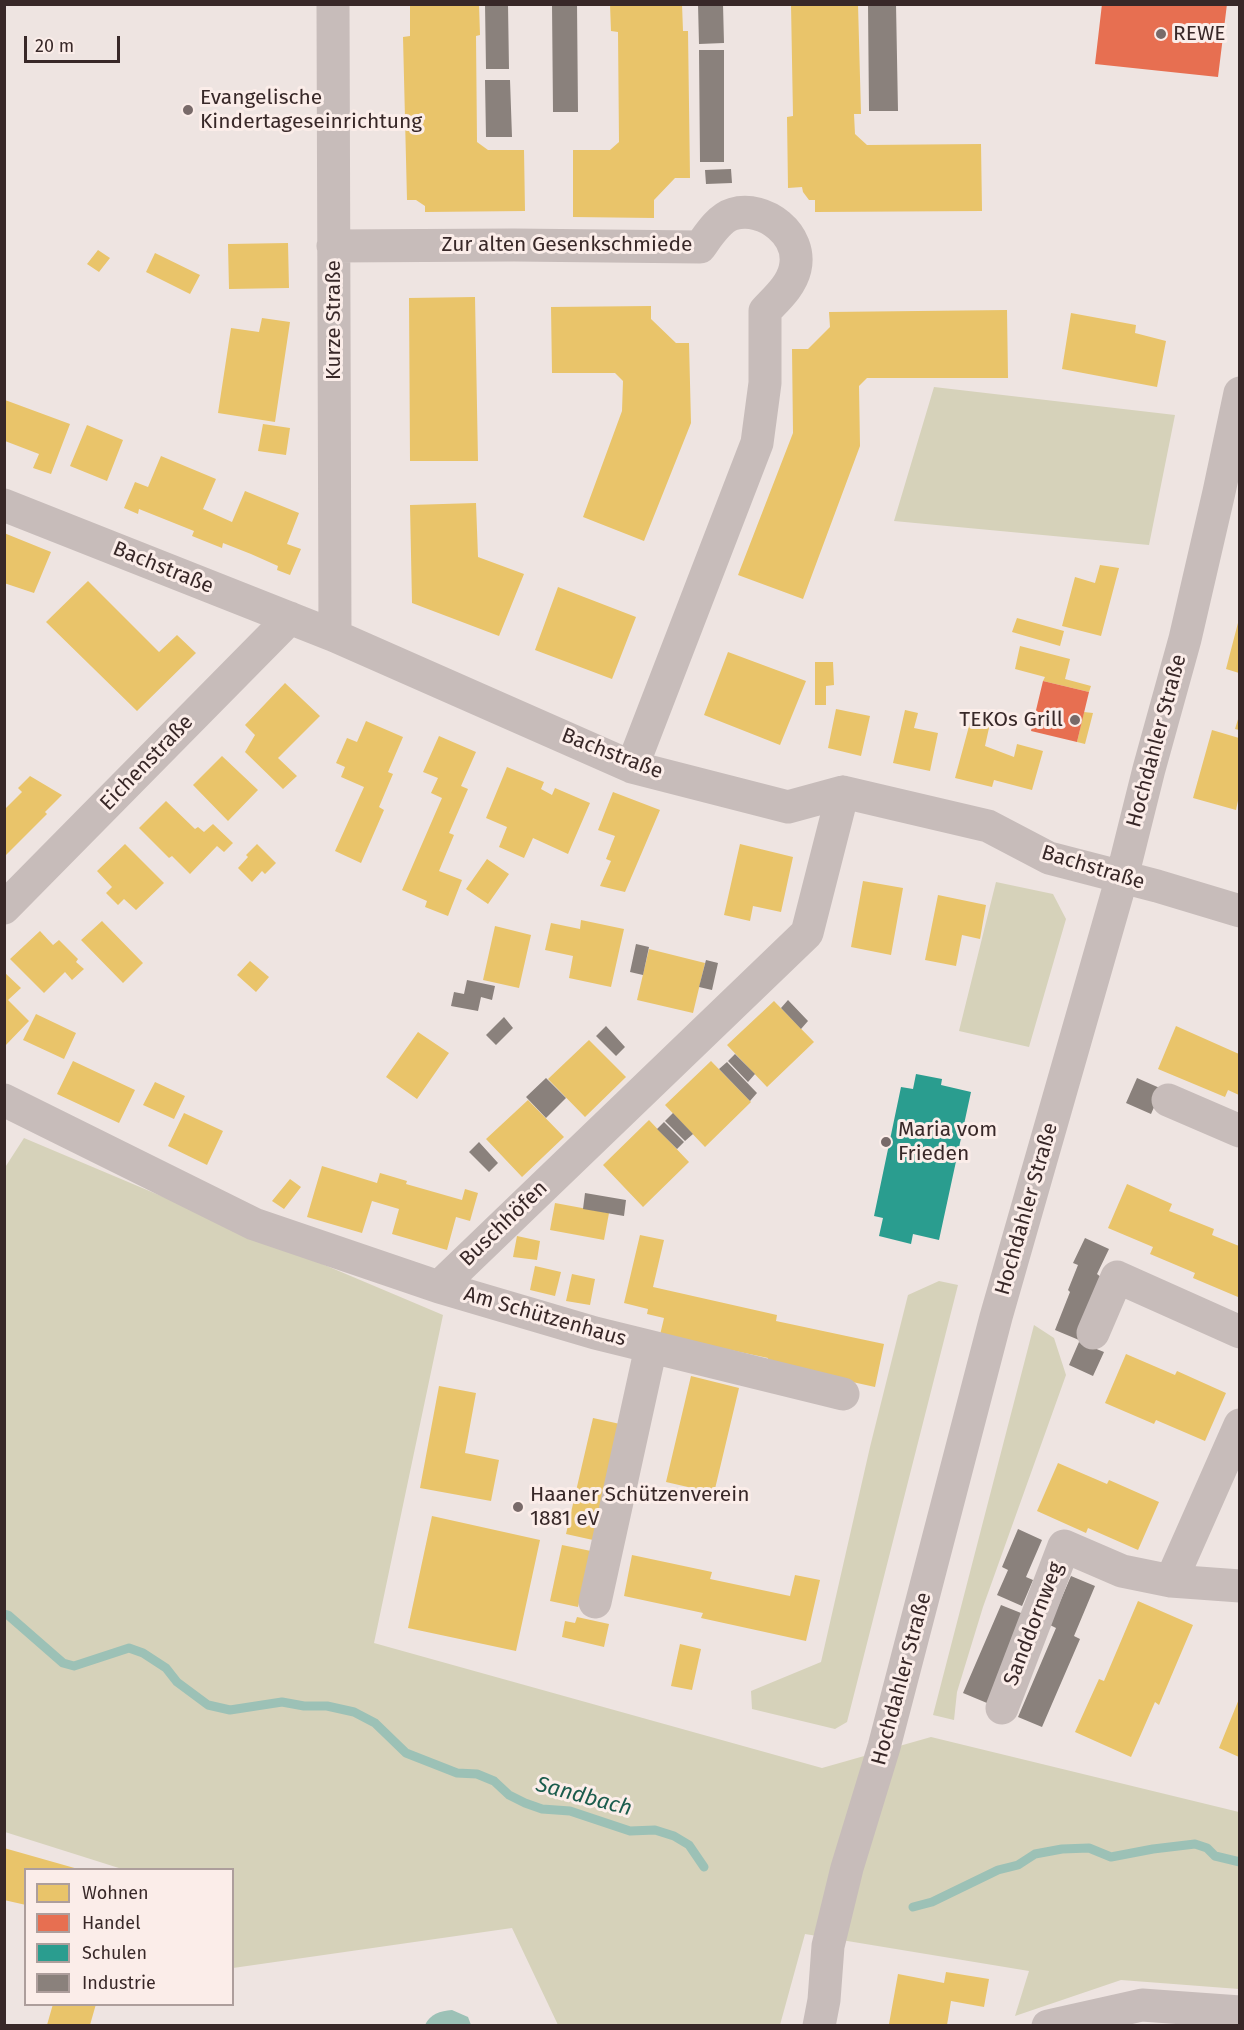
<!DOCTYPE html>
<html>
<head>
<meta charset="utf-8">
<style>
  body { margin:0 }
  #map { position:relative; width:1244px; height:2030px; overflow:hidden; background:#eee4e1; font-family:"Fira Sans",sans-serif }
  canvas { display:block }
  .frame { position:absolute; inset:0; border:6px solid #382828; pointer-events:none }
  .legend { position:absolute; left:24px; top:1868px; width:210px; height:138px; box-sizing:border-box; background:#fbede9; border:2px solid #ad9e9c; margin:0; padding:8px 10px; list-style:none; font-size:18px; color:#382828 }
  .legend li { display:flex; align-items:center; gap:12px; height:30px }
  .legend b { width:30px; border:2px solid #ad9e9c }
  .scale { position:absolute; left:24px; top:36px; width:96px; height:27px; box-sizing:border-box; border:3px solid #382828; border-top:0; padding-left:8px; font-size:18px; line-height:21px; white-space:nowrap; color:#382828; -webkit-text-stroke:4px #fbede9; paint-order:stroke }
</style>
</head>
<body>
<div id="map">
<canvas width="1244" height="2030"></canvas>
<div class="frame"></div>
<ul class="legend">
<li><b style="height:16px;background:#e9c46a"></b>Wohnen</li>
<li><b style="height:16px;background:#e76f51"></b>Handel</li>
<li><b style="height:16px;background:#2a9d8f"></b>Schulen</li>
<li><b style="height:16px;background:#8a817c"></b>Industrie</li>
</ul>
<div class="scale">20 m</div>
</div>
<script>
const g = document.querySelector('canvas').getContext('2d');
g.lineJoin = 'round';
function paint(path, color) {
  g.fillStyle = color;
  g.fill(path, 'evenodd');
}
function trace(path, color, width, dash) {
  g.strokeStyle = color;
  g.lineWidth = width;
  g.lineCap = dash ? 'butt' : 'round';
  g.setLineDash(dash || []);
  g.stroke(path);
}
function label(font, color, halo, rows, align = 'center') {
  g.font = font + ' "Fira Sans",sans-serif';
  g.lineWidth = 6;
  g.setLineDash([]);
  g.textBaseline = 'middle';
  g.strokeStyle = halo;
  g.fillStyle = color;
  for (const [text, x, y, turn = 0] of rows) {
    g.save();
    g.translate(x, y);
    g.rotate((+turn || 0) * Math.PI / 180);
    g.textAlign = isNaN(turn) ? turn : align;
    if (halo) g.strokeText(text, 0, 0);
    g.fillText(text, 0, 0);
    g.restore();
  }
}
const green = new Path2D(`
  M 934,387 L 1175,415 L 1149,545 L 894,521 Z
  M 996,882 L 1053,894 L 1066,919 L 1029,1047 L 959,1031 Z
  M 24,1138 L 443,1315 L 374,1643 L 822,1768 L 931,1737 L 1239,1812 L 1239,1989 L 1121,1980 L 1015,2016 L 1029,1971 L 805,1934 L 780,2025 L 558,2025 L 512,1928 L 233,1968 L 232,1870 L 122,1869 L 5,1832 L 4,1169 Z
  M 939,1281 L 958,1285 L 847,1722 L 835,1729 L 752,1709 L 751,1691 L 821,1662 L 870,1447 L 908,1295 Z
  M 1034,1325 L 1054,1338 L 1066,1375 L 983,1607 L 957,1692 L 954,1720 L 933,1715 Z`);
const water = new Path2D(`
  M 452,2010 L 468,2017 L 471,2025 L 425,2025 C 430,2014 440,2011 452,2010 Z`);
const homes = new Path2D(`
  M 410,4 L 479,4 L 480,35 L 476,36 L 477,142 L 488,150 L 524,150 L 525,211 L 425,212 L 425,206 L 416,200 L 407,200 L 403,37 L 410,36 Z
  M 610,4 L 682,4 L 683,31 L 688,31 L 690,178 L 675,178 L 654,200 L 654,218 L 573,217 L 573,150 L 610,150 L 619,142 L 618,32 L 611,31 Z
  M 791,4 L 858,4 L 861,114 L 854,114 L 855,134 L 867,145 L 981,144 L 982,211 L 815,212 L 815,200 L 809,200 L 803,192 L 802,187 L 788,188 L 787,117 L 793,116 Z
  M 288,243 L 289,288 L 229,289 L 228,244 Z
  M 98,250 L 110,258 L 99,272 L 87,264 Z
  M 155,253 L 200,275 L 190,294 L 146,272 Z
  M 475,297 L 478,461 L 410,461 L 409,298 Z
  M 651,306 L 651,319 L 676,343 L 689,343 L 691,423 L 644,541 L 583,517 L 622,411 L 623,381 L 615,373 L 552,373 L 551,307 Z
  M 1007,310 L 1008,378 L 867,378 L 859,386 L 860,446 L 803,599 L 738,575 L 793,433 L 792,349 L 808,349 L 830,327 L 829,312 Z
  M 1071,313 L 1136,325 L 1135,333 L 1166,341 L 1157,387 L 1062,369 Z
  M 262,318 L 290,322 L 275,422 L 218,413 L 231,328 L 259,332 Z
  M 5,400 L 70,424 L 51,474 L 33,468 L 39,454 L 5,441 Z
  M 263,424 L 290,428 L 286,455 L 258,451 Z
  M 87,425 L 123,440 L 107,481 L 70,466 Z
  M 161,456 L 216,479 L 203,509 L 232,522 L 245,491 L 299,513 L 287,544 L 301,549 L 290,575 L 277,570 L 278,566 L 251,554 L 223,543 L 222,548 L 192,536 L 194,531 L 139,509 L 138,514 L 124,508 L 135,482 L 148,487 Z
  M 476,503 L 478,557 L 524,574 L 499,636 L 412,603 L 410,505 Z
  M 4,533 L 51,552 L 34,593 L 4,583 Z
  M 1100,565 L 1119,568 L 1101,636 L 1062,626 L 1075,577 L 1095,583 Z
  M 88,581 L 159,652 L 177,635 L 196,653 L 137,711 L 46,622 Z
  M 558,587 L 636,617 L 612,679 L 535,650 Z
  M 1017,618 L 1064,631 L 1060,646 L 1012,632 Z
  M 1239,619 L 1239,673 L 1226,669 Z
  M 1020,646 L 1070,659 L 1065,679 L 1091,686 L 1089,692 L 1043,681 L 1045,677 L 1015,669 Z
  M 728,652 L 806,681 L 780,745 L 704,715 Z
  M 815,662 L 833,662 L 834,685 L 826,686 L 826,705 L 815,705 Z
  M 285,683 L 320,716 L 278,758 L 297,776 L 283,789 L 245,752 L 255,735 L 245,725 Z
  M 836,709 L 870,716 L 861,756 L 828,748 Z
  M 905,710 L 918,713 L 914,728 L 938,733 L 930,771 L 893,763 Z
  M 1084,712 L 1093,713 L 1085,744 L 1077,742 Z
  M 972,715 L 991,719 L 985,746 L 1014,757 L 1017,744 L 1043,751 L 1032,790 L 994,780 L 992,787 L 955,778 Z
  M 1239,716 L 1239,730 L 1235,729 Z
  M 366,721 L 403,737 L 388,772 L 393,774 L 379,807 L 384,810 L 361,863 L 335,851 L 364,787 L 341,777 L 345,767 L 336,763 L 347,738 L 357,742 Z
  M 1212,730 L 1239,738 L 1239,796 L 1236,810 L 1193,798 Z
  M 439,736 L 476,752 L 461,786 L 468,789 L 449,833 L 454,835 L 439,871 L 462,880 L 448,916 L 425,907 L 427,901 L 402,890 L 442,798 L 431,793 L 438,778 L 423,772 Z
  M 222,756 L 258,790 L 228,821 L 193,785 Z
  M 507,767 L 544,782 L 541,789 L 552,795 L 555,788 L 590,803 L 568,854 L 533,838 L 524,858 L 499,847 L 507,827 L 486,818 Z
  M 30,776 L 62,795 L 45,812 L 47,814 L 4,857 L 4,810 L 22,792 L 18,788 Z
  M 613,792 L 660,810 L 625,892 L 600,886 L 611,861 L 606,859 L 615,836 L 598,830 Z
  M 166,801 L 195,829 L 198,827 L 204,832 L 213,824 L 233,843 L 224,852 L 217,846 L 190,874 L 172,856 L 169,858 L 139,828 Z
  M 125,844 L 164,883 L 136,910 L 124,899 L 118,905 L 106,893 L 112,887 L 97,871 Z
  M 257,844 L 276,863 L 265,874 L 262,871 L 252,882 L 238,868 L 248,857 L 246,855 Z
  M 740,844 L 793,857 L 781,912 L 753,906 L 750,921 L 724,915 Z
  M 487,859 L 509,874 L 488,904 L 466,889 Z
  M 863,881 L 903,888 L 891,955 L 851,947 Z
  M 938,895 L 986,905 L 980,939 L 962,935 L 956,966 L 925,960 Z
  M 581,920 L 624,929 L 611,987 L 569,978 L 573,956 L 545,950 L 551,923 L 580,929 Z
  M 102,921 L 143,963 L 123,983 L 81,940 Z
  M 495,926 L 531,935 L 519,988 L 483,980 Z
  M 40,931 L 53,945 L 59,940 L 78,959 L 76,962 L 84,969 L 72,980 L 65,972 L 44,993 L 10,959 Z
  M 649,949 L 705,963 L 693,1013 L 637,1000 Z
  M 250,961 L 269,977 L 256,992 L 237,975 Z
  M 4,972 L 21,988 L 8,1000 L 29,1021 L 4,1047 Z
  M 774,1001 L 814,1042 L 767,1087 L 727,1045 Z
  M 36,1014 L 76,1033 L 64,1059 L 23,1040 Z
  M 1176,1026 L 1239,1054 L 1239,1095 L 1228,1090 L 1225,1097 L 1158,1069 Z
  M 418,1032 L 449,1053 L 417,1099 L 386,1077 Z
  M 589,1040 L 626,1077 L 585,1117 L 548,1079 Z
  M 73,1061 L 135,1090 L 119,1123 L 57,1094 Z
  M 711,1061 L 751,1102 L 705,1147 L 665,1105 Z
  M 155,1082 L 185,1096 L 174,1119 L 143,1105 Z
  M 528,1100 L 564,1137 L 522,1177 L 486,1139 Z
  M 184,1113 L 223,1131 L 207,1165 L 168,1146 Z
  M 649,1120 L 689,1162 L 643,1207 L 603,1165 Z
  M 322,1166 L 377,1183 L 380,1173 L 407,1181 L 406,1184 L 462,1200 L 465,1189 L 478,1193 L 470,1221 L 456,1217 L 447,1250 L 392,1234 L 399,1209 L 372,1201 L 362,1233 L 307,1217 Z
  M 290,1179 L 301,1187 L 284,1209 L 272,1201 Z
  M 1127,1184 L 1172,1204 L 1169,1211 L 1214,1229 L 1212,1235 L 1239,1246 L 1239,1293 L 1238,1297 L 1193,1278 L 1195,1273 L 1150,1254 L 1153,1247 L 1108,1228 Z
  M 555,1203 L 609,1213 L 604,1240 L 550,1230 Z
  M 640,1235 L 664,1240 L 653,1287 L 777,1315 L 776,1321 L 884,1344 L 875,1387 L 767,1363 L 768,1358 L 660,1335 L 664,1318 L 647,1314 L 648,1309 L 624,1303 Z
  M 517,1236 L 540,1241 L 537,1260 L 513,1257 Z
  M 535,1266 L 561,1272 L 555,1296 L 530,1290 Z
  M 572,1274 L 595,1279 L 590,1305 L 566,1301 Z
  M 1126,1354 L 1175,1375 L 1177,1371 L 1226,1393 L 1205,1441 L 1156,1420 L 1154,1424 L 1105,1403 Z
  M 691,1376 L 739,1388 L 714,1493 L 666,1482 Z
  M 439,1386 L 476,1393 L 465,1453 L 499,1460 L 491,1501 L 420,1488 Z
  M 593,1418 L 620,1424 L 593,1540 L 566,1534 Z
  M 1058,1463 L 1107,1484 L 1109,1480 L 1159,1502 L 1138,1550 L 1088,1528 L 1086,1533 L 1037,1511 Z
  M 432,1516 L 540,1540 L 516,1651 L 408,1628 Z
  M 562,1545 L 591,1551 L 578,1607 L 550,1601 Z
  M 632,1555 L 712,1572 L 710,1579 L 790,1596 L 795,1575 L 820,1580 L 806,1641 L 701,1618 L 703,1613 L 624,1596 Z
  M 1138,1601 L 1193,1625 L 1159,1705 L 1155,1702 L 1131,1757 L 1075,1732 L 1099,1679 L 1104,1681 Z
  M 577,1617 L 609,1624 L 604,1647 L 562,1637 L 565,1621 L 575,1623 Z
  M 680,1644 L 701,1649 L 692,1690 L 671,1686 Z
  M 1239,1699 L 1239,1757 L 1219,1748 Z
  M 4,1848 L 78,1869 L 26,1869 L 26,1905 L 4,1900 Z
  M 946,1972 L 989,1979 L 984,2007 L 951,2001 L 947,2025 L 889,2024 L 898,1974 L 944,1983 Z
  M 53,2004 L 96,2004 L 90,2025 L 47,2025 Z`);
const shops = new Path2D(`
  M 1102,4 L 1227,4 L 1218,77 L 1095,64 Z
  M 1043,681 L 1089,692 L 1077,742 L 1031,731 Z`);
const schools = new Path2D(`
  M 916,1074 L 942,1079 L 941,1085 L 971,1092 L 939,1240 L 913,1234 L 911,1244 L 879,1236 L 883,1218 L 874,1216 L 901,1087 L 913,1089 Z`);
const industry = new Path2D(`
  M 485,4 L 508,4 L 509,69 L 486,69 Z
  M 552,4 L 577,4 L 578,112 L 553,112 Z
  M 698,4 L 723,4 L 724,43 L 699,44 Z
  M 868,4 L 896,4 L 898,111 L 869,111 Z
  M 699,50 L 724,50 L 724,162 L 700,162 Z
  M 485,80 L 510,80 L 512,137 L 486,137 Z
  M 731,169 L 732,183 L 706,184 L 705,170 Z
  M 636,944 L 649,947 L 643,975 L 630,972 Z
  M 706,960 L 718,963 L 712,990 L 699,987 Z
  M 467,980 L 495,986 L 492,1000 L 481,997 L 478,1011 L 451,1006 L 454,992 L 464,994 Z
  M 788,1000 L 808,1021 L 801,1029 L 781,1008 Z
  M 504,1017 L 513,1028 L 496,1045 L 486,1035 Z
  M 606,1026 L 625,1047 L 616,1056 L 596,1036 Z
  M 735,1054 L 755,1074 L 748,1082 L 728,1061 Z
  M 727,1062 L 757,1093 L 750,1101 L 719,1069 Z
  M 546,1078 L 566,1098 L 546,1118 L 526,1097 Z
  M 1137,1078 L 1162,1089 L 1151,1114 L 1126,1103 Z
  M 673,1113 L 693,1134 L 685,1141 L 665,1121 Z
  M 664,1122 L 684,1142 L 677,1149 L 657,1129 Z
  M 479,1142 L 498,1163 L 489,1172 L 469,1152 Z
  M 585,1193 L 626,1200 L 624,1216 L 583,1209 Z
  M 1085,1238 L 1109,1249 L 1097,1274 L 1101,1277 L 1079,1340 L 1055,1330 L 1070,1292 L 1068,1290 L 1078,1265 L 1073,1263 Z
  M 1079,1342 L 1104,1352 L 1093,1376 L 1069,1365 Z
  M 1018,1529 L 1042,1540 L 1026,1577 L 1033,1580 L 1022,1606 L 997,1595 L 1008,1570 L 1002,1567 Z
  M 1071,1576 L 1095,1586 L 1074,1636 L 1080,1639 L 1042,1727 L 1018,1717 L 1056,1628 L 1050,1625 Z
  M 1001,1605 L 1026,1615 L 987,1703 L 963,1693 Z`);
const stream = new Path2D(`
  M 4,1614 L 8,1615 L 63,1663 L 74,1666 L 129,1648 L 143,1653 L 166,1668 L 177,1682 L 208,1705 L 230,1710 L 282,1702 L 304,1706 L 327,1706 L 354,1712 L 375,1723 L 406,1753 L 457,1773 L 477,1774 L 494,1781 L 509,1795 L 525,1803 L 542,1809 L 570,1811 L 630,1831 L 655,1830 L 674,1836 L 689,1845 L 704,1867
  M 913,1907 L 932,1902 L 998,1870 L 1018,1865 L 1035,1854 L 1062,1849 L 1089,1848 L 1111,1857 L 1153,1849 L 1195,1844 L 1207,1848 L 1215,1856 L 1240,1862`);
const minor = new Path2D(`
  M 333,4 L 335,636
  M 333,246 L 514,245 L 700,247 C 708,236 719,218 733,214 C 765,205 803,235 795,269 C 791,286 777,298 765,311 L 765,383 L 757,443 L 632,767
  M 4,505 L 335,636 L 632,767 L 788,807 L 843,792 L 988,826 L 1049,858 L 1157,886 L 1240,911
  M 4,908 L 290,618
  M 4,1100 L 254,1224 L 439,1287 L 595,1333 L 843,1394
  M 1168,1100 L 1240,1131
  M 439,1287 L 807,933 L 843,792
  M 1093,1333 L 1117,1277 L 1240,1332
  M 1171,1581 L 1240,1425
  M 595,1602 L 651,1347
  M 1002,1708 L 1064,1546 L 1122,1571 L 1171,1581 L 1240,1586
  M 819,2026 L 824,2000 L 828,1946 L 847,1868 L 884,1747 L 996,1317 L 1122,877 L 1149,769 L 1185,639 L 1219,492 L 1240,393
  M 1048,2026 L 1142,2005 L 1240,2012`);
const markers = [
  [1161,34,6,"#786a69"],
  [188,110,6,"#786a69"],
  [1075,720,6,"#786a69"],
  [886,1142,6,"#786a69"],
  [518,1507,6,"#786a69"]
];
const poiNames = [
  ["REWE",1173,34],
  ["Evangelische",200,98],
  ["Kindertageseinrichtung",200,122],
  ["TEKOs Grill",1063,720,"right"],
  ["Maria vom",898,1130],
  ["Frieden",898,1154],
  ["Haaner Schützenverein",530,1495],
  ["1881 eV",530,1519]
];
const streetNames = [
  ["Zur alten Gesenkschmiede",567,245],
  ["Kurze Straße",334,320,-90],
  ["Bachstraße",163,568,22],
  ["Hochdahler Straße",1157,741,-75],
  ["Bachstraße",612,754,21],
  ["Eichenstraße",147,763,-46],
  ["Bachstraße",1093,868,17],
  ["Hochdahler Straße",1027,1209,-74],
  ["Buschhöfen",504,1224,-44],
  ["Am Schützenhaus",545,1317,16],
  ["Sanddornweg",1034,1624,-69],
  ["Hochdahler Straße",902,1679,-75]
];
const waterNames = [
  ["Sandbach",584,1797,15]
];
paint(green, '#d6d2ba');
paint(water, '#9cc1b6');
paint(homes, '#e9c46a');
paint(shops, '#e76f51');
paint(schools, '#2a9d8f');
paint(industry, '#8a817c');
trace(stream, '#9cc1b6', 9);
trace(minor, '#c7bcba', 33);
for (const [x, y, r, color] of markers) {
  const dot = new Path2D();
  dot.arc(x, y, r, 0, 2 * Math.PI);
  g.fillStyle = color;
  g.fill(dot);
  trace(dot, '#fbede9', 2);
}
label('21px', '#382828', '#fbede9', poiNames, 'left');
label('21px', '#382828', '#fbede9', streetNames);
label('italic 22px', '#1b5c4d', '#fbede9', waterNames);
</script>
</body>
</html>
